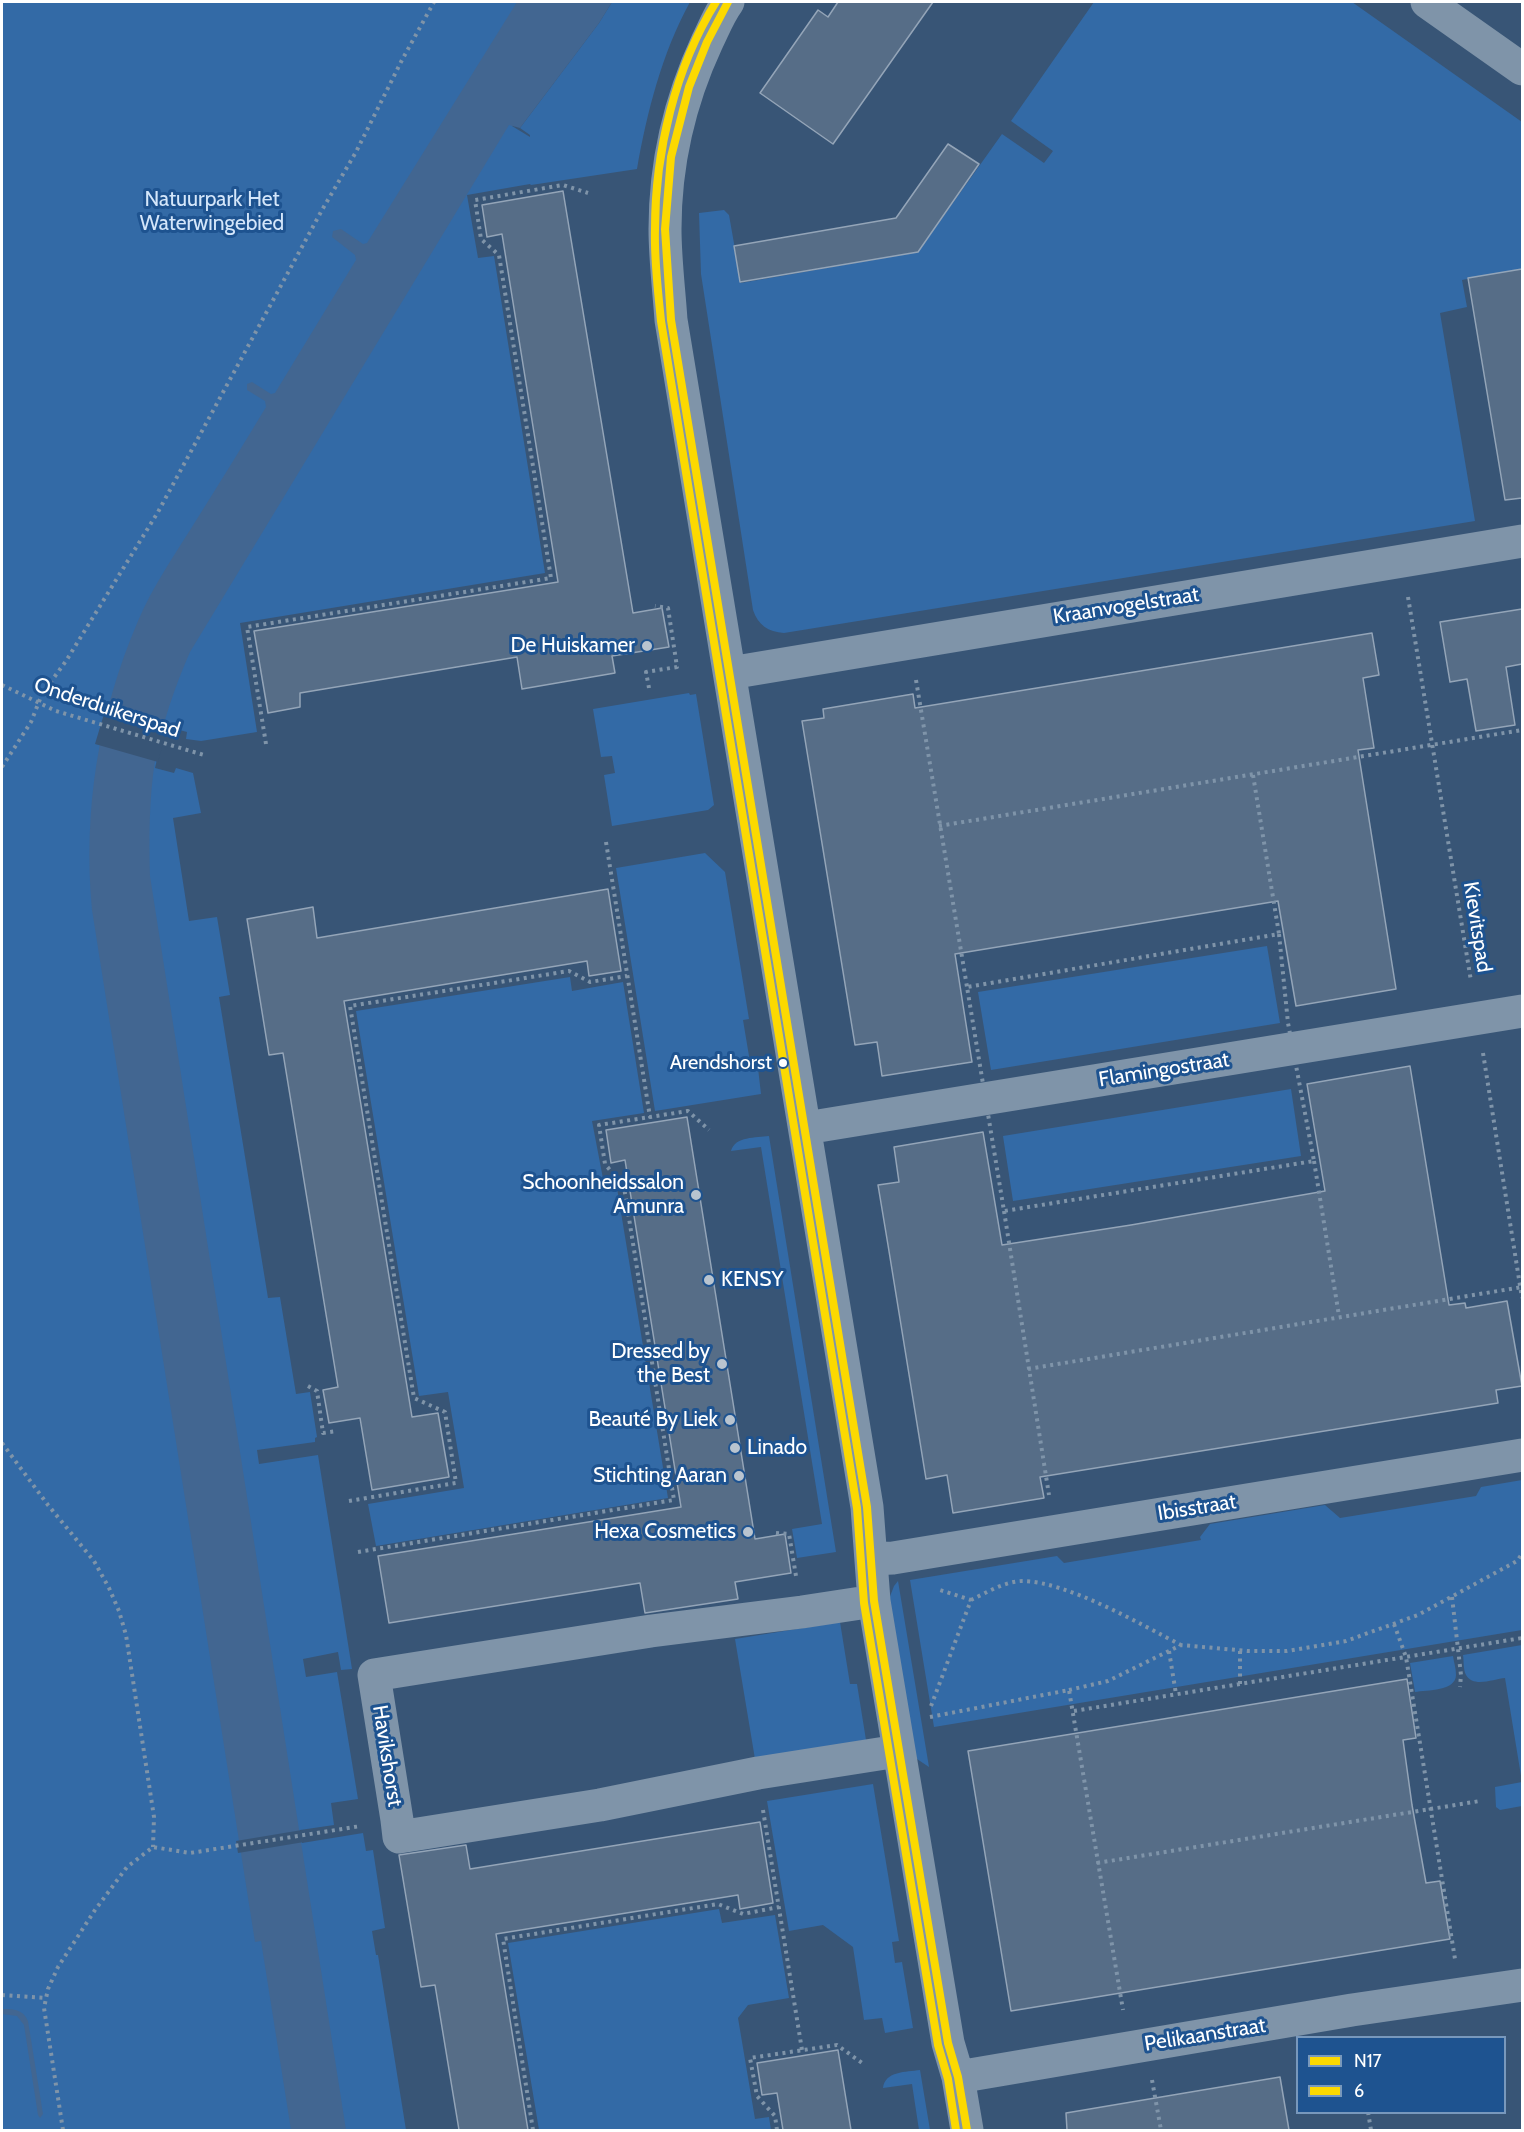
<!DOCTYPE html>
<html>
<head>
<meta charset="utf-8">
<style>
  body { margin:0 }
  #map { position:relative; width:1524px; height:2132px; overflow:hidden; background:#385576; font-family:Cabin,sans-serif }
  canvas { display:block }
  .frame { position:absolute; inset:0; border:3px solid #fff; pointer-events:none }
  .legend { position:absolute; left:1296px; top:2036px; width:210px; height:78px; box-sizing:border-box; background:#1e5390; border:2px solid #7898bc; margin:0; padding:8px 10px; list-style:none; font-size:18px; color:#fff }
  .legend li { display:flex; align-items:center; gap:12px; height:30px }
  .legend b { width:30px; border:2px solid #7898bc }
</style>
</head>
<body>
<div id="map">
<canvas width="1524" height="2132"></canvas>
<div class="frame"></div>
<ul class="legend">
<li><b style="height:8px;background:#fcd900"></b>N17</li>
<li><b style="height:8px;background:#fcd900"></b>6</li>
</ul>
</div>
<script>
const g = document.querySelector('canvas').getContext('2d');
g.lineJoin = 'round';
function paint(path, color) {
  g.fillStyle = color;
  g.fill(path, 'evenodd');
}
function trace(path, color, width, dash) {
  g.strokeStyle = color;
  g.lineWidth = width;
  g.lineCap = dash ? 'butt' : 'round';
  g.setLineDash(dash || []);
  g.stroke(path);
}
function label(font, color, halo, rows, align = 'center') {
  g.font = font + ' Cabin,sans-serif';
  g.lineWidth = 6;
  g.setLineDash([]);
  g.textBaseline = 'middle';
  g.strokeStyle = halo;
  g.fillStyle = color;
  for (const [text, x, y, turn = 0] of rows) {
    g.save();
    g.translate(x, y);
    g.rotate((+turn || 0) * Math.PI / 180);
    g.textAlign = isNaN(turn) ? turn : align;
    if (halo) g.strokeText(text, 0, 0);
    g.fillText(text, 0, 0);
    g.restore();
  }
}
const green = new Path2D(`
  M 2,2 L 603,2 L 512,126 L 530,137 L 530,135 L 520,128 L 599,23 L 612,2 L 690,2 C 662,53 647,112 637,169 L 531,185 L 530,184 L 467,195 L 478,258 L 494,256 L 545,573 L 240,623 L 257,732 L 201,741 L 186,739 L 187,732 L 165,726 L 155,768 L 174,773 L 176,768 L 193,773 L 201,813 L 173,818 L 189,921 L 217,917 L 230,995 L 219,997 L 268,1298 L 280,1297 L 296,1394 L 310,1392 L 317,1437 L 315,1438 L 315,1442 L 257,1450 L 259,1464 L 318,1455 L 352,1669 L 341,1670 L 338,1652 L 303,1659 L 306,1677 L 337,1672 L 358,1799 L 331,1803 L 334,1825 L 300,1830 L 302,1843 L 363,1833 L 366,1851 L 373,1850 L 385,1928 L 372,1931 L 376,1955 L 378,1955 L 406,2130 L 2,2130 Z
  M 1094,2 L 1352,2 L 1522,122 L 1522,269 L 1462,280 L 1467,307 L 1440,313 L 1475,521 L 784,633 C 768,632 758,625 753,610 L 701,274 L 699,213 L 724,210 L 729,215 L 741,283 L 918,252 L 1002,134 L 1044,163 L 1053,151 L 1011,121 Z
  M 689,693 L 690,695 L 696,694 L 714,805 L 708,810 L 612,826 L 604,775 L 615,773 L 612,756 L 601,757 L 593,709 Z
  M 705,853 L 725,872 L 749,1019 L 743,1020 L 751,1068 L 758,1068 L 761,1094 L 655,1111 L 616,868 Z
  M 1267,946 L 1280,1023 L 991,1070 L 978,992 Z
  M 570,977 L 572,991 L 623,982 L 644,1113 L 592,1121 L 605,1189 L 617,1188 L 668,1498 L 376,1546 L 368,1504 L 464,1488 L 448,1392 L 419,1396 L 356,1011 Z
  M 1291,1089 L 1301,1156 L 1013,1201 L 1003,1136 Z
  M 769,1136 L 836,1552 L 797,1558 L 792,1529 L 822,1524 L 761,1147 L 731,1151 C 735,1136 756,1138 769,1136 Z
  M 1522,1480 L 1522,1630 L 934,1727 L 910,1580 L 1057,1556 L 1064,1563 L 1201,1540 L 1200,1537 L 1210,1524 L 1325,1505 L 1340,1518 L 1476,1496 L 1481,1487 Z
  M 898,1581 L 929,1767 L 914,1757 L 889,1599 L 894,1586 Z
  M 840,1622 L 850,1684 L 857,1684 L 866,1740 L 755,1759 L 735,1639 Z
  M 1522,1645 L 1522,1806 L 1500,1810 L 1496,1807 L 1495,1787 L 1522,1782 L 1505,1678 C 1494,1679 1473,1688 1466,1675 C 1463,1669 1464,1661 1463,1655 Z
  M 1453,1656 C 1454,1663 1456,1668 1456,1675 C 1456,1691 1427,1690 1415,1692 L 1410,1663 Z
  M 873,1784 L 899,1941 L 892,1942 L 895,1963 L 902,1962 L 913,2028 L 885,2033 L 882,2018 L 864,2020 L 853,1947 L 823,1925 L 789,1931 L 767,1801 Z
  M 719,1909 L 722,1923 L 775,1915 L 789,1998 L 748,2005 L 738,2018 L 755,2119 L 769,2117 L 771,2130 L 539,2130 L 508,1943 Z
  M 920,2070 L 930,2130 L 919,2130 L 912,2084 L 883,2088 C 885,2071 906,2072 920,2070 Z`);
const water = new Path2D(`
  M 517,2 L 612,2 L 599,23 L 520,128 L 509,125 L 190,652 C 175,686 162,724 155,761 C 149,798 149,839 150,876 L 346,2130 L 291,2130 L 261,1941 L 255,1942 L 92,910 C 83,811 98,714 138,621 C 152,588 173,557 192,527 C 217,487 242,447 266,407 L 265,401 L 247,390 L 247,384 L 252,382 L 271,394 L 275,393 L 356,260 L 355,255 L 332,237 L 333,231 L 341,229 L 363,244 L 367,243 Z
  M 2,2009 C 13,2009 23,2009 28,2021 L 43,2114 L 40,2118 L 38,2115 L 24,2025 L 17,2016 L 2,2014 Z`);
const pier = new Path2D(`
  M 104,714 L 166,733 L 158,762 L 95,744 Z
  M 302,1830 L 304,1842 L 238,1853 L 236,1841 Z`);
const building = new Path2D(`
  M 838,2 L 933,2 L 833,144 L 760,93 L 818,10 L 828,17 Z
  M 948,144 L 979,164 L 918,252 L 740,282 L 734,246 L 896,218 Z
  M 563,191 L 633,613 L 662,608 L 669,647 L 612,656 L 615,673 L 522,689 L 517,657 L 300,693 L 300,707 L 268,713 L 254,631 L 558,582 L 502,234 L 487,237 L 482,205 Z
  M 1522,269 L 1522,498 L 1505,500 L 1468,278 Z
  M 1522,609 L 1522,664 L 1506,667 L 1515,725 L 1476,731 L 1467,679 L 1450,682 L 1440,622 Z
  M 1372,633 L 1379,675 L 1363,678 L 1374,748 L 1358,750 L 1396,989 L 1296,1006 L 1278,901 L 955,954 L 972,1062 L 882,1076 L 877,1042 L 855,1045 L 802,721 L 824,718 L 823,709 L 913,694 L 915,708 Z
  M 608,889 L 621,971 L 589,976 L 587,961 L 344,1001 L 412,1417 L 438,1413 L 449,1477 L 372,1490 L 360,1418 L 329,1423 L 323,1390 L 338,1387 L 283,1053 L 269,1055 L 247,919 L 313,907 L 317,938 Z
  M 1410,1066 L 1449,1305 L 1465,1303 L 1466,1308 L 1507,1301 L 1522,1386 L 1496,1390 L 1498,1403 L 1040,1477 L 1044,1498 L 953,1513 L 947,1475 L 926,1479 L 888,1245 L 878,1185 L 899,1182 L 894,1147 L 983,1132 L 1002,1245 L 1131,1225 L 1325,1191 L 1307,1084 Z
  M 687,1117 L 755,1539 L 785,1534 L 791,1573 L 735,1582 L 738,1599 L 645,1613 L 640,1583 L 389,1623 L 378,1556 L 681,1507 L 625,1160 L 611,1163 L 606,1130 Z
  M 1407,1679 L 1416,1738 L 1403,1740 L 1412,1805 L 1426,1883 L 1440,1881 L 1450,1939 L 1011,2011 L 968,1751 Z
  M 760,1822 L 773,1903 L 740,1909 L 738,1895 L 496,1934 L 528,2130 L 459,2130 L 435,1985 L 421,1987 L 399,1855 L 466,1845 L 470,1869 Z
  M 838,2050 L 851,2130 L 783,2130 L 777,2093 L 762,2095 L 757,2063 Z
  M 1280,2077 L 1289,2130 L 1067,2130 L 1066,2113 Z`);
const path = new Path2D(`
  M 1408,597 L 1471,981
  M 916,680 L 967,987
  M 2,685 L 56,711 L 204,755
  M 649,688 L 646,672 L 677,667 L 668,608 L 655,606
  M 266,744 L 247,627 L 551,578 L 499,255 L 481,239 L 475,200 L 563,185 L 588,193
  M 2,767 L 31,722 L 42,694 L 66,661 L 158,512 L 322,210 L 356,152 L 402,60 L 434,2
  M 1253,775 L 1279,934
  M 939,826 L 1522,730
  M 606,842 L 650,1117 L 688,1111 L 709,1130
  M 1279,934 L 1288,1023 L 1314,1161 L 1004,1211 L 967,987 Z
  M 1483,1053 L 1522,1298
  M 1314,1161 L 1339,1316
  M 1004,1211 L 1049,1495
  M 1028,1369 L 1522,1287
  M 308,1386 L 317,1391 L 323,1433 L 337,1431
  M 2,1443 L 48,1505 L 94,1561 L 109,1588 L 119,1611 L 126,1635 L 154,1817 L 153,1847
  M 349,1501 L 456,1483 L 445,1412 L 414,1398 L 350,1006 L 569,971 L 590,982 L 627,976
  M 776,1533 L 789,1534 L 796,1576
  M 358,1552 L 674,1500 L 624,1187 L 605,1164 L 599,1125 L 650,1117
  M 1452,1597 L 1461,1675 L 1460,1687
  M 971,1600 C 986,1593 1005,1581 1023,1581 C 1068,1582 1140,1624 1181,1645
  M 1394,1624 L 1406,1657 L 1455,1959
  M 1169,1651 L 1176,1694
  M 1240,1684 L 1240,1651
  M 1069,1690 L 1108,1681 L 1181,1645 L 1248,1651 L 1287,1651 L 1346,1641 L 1418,1615 L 1517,1561 L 1522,1554
  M 931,1706 L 971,1600 L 940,1590
  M 1074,1711 L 1522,1638
  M 930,1717 L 1069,1690 L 1123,2010
  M 763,1810 L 802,2050
  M 1097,1863 L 1480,1801
  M 2,1995 L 45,1998
  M 1152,2080 L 1161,2130
  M 1368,2112 L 1371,2130
  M 63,2130 L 44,2008 L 48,1989 L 58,1967 L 95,1910 L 127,1867 L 153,1847 L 190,1853 L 361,1826
  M 533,2130 L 503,1939 L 718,1904 L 743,1914 L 779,1907
  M 777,2130 L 775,2116 L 757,2096 L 750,2058 L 837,2045 L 862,2063`);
const minor = new Path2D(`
  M 728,2 C 719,14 714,28 707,42 C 680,100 665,165 665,229 C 665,259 669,290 671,320 L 867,1507 L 874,1601 L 948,2043 L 958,2077 L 967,2130
  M 1427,2 L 1522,69
  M 730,673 L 1522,541
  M 806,1128 L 1522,1011
  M 871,1559 L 893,1558 L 1015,1538 L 1522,1455
  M 874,1601 L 802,1612 L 651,1631 L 374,1675 L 397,1820 L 399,1837 L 600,1805 L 758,1773 L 898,1751
  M 958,2077 L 1352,2010 L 1522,1985`);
const bus1 = new Path2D(`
  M 728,2 L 707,42 L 689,87 L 671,157 L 665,229 L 671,320 L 867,1507 L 874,1601 L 948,2043 L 958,2077 L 967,2130`);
const bus2 = new Path2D(`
  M 716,2 C 675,68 655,152 655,229 C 654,260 658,290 661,321 L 857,1508 L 864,1603 L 938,2045 L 948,2079 L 956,2130`);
const markers = [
  [647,646,6,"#b9c4cf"],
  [783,1063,5,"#fff"],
  [696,1195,6,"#b9c4cf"],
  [709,1280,6,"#b9c4cf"],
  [722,1364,6,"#b9c4cf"],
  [730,1420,6,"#b9c4cf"],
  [735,1448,6,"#b9c4cf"],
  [739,1476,6,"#b9c4cf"],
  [748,1532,6,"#b9c4cf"]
];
const busNames = [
  ["Arendshorst",772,1063]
];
const parkNames = [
  ["Natuurpark Het",212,200],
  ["Waterwingebied",212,224]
];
const streetNames = [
  ["Kraanvogelstraat",1126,606,-9],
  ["Onderduikerspad",107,708,18],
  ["Kievitspad",1477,927,81],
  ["Flamingostraat",1164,1070,-9],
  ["Ibisstraat",1197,1508,-9],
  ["Havikshorst",387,1756,81],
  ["Pelikaanstraat",1205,2035,-9]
];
const poiNames = [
  ["De Huiskamer",635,646],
  ["Schoonheidssalon",684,1183],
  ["Amunra",684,1207],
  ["KENSY",721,1280,"left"],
  ["Dressed by",710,1352],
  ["the Best",710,1376],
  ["Beauté By Liek",718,1420],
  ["Linado",747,1448,"left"],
  ["Stichting Aaran",727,1476],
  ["Hexa Cosmetics",736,1532]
];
paint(green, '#336aa6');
paint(water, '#426691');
paint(pier, '#385576');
paint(building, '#566d87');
trace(building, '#94a5b8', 1.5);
trace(path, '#7f94a9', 4, [3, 4.5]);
trace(minor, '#7f94a9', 33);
trace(bus1, '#fcd900', 8);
trace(bus2, '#fcd900', 8);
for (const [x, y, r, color] of markers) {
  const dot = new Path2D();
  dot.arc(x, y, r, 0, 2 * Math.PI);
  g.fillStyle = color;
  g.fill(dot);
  trace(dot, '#1e5390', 2);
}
label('20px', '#fff', '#1e5390', busNames, 'right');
label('21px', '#d4e6fa', '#1e5390', parkNames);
label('21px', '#fff', '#1e5390', streetNames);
label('21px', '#fff', '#1e5390', poiNames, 'right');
</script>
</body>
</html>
